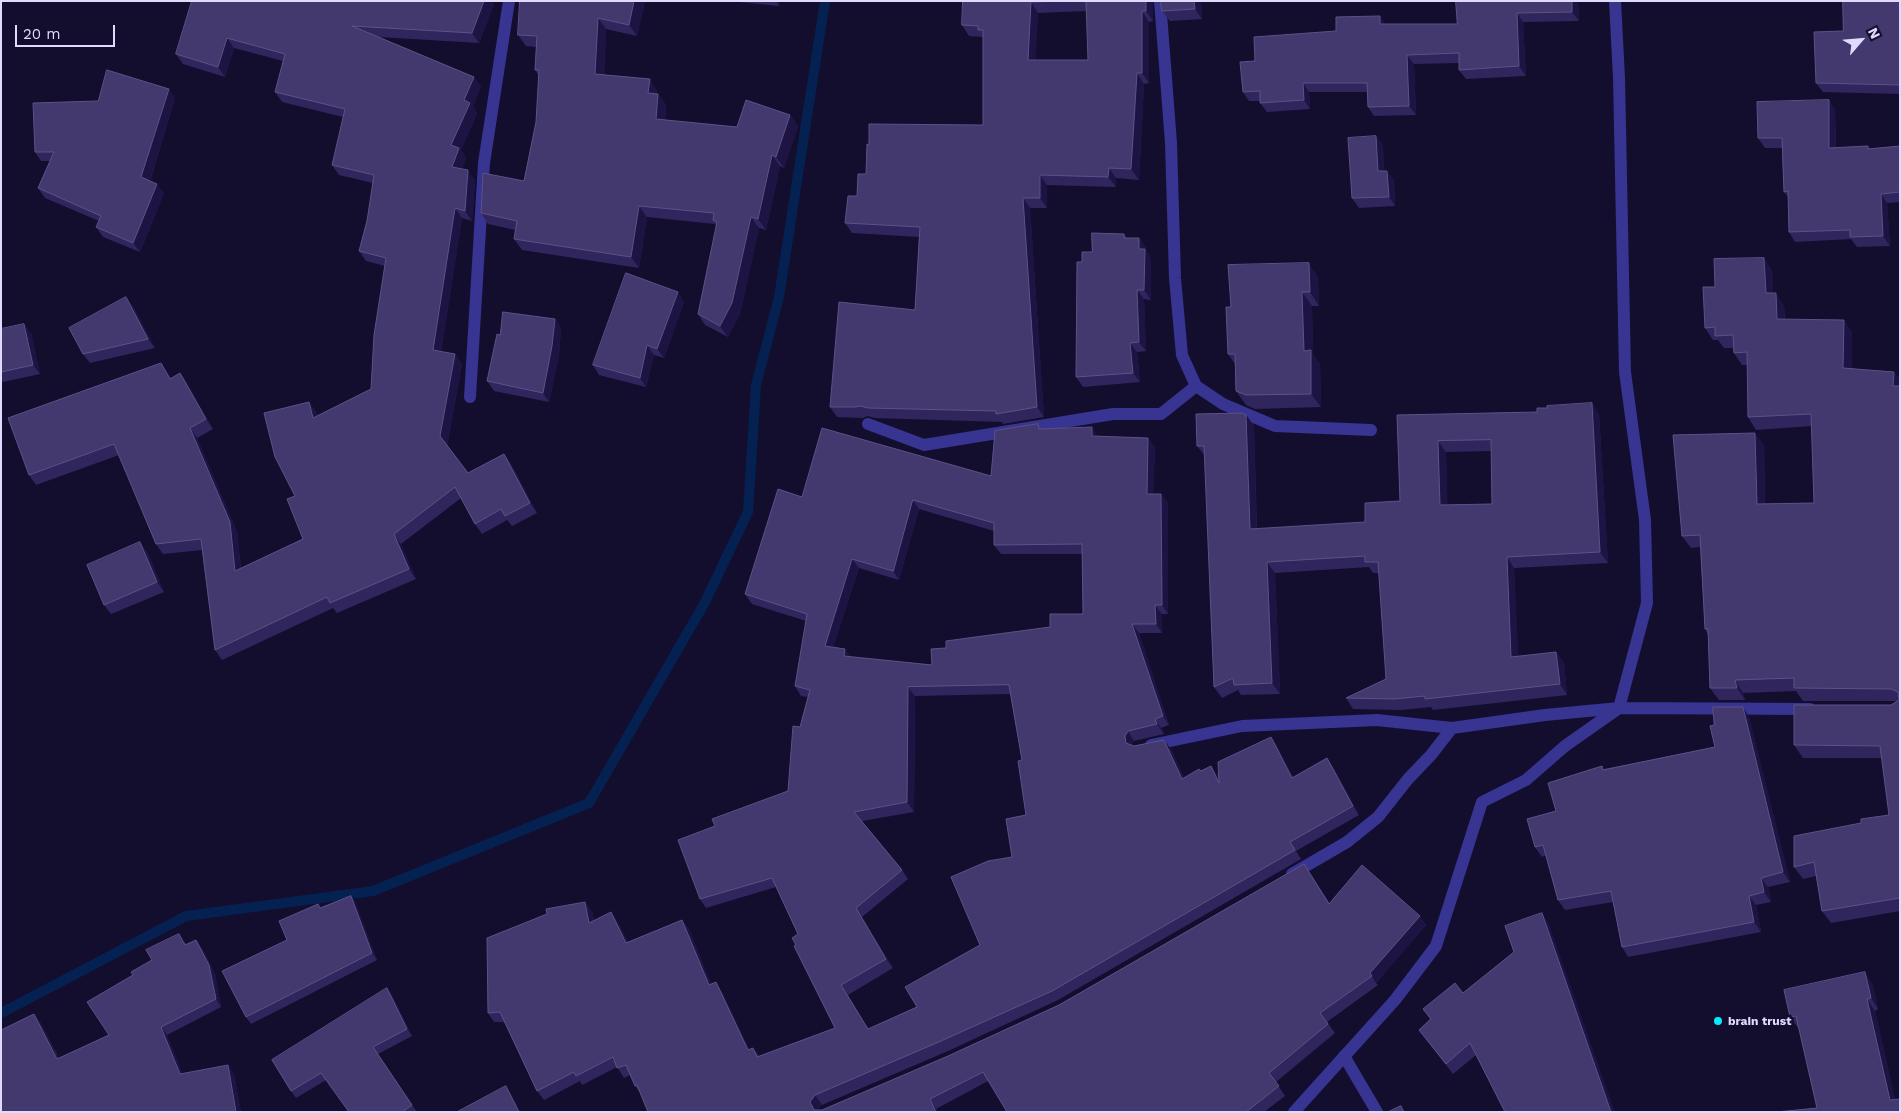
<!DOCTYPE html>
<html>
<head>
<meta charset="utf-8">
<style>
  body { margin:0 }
  #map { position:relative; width:1901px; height:1113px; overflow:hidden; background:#130e2e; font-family:"Work Sans",sans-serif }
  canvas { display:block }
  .frame { position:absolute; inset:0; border:2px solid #dfdbff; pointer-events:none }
  .north { position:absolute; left:1836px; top:15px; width:50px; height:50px; -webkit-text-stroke:4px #130e2e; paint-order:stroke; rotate:63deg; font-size:14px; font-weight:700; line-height:20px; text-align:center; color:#dfdbff }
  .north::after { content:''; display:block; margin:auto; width:18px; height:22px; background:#dfdbff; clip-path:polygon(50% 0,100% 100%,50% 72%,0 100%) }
  .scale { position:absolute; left:15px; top:25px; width:100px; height:22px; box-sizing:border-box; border:2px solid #dfdbff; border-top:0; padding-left:6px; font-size:15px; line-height:18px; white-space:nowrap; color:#dfdbff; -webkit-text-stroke:4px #130e2e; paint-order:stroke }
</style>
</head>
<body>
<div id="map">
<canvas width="1901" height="1113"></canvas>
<div class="frame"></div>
<div class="north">N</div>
<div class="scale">20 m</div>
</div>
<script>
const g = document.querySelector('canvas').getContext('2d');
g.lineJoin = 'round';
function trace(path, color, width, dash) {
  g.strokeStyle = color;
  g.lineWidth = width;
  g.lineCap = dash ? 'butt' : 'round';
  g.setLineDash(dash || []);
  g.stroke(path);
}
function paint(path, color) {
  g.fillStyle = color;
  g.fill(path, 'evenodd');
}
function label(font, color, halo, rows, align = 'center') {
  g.font = font + ' "Work Sans",sans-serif';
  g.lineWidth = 5;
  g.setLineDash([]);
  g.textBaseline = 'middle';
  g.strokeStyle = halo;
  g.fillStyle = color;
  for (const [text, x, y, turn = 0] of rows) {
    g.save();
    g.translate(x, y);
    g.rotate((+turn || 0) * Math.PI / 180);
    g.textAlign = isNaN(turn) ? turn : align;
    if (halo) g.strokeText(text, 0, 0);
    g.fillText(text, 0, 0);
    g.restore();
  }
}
const stream = new Path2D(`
  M 1,1013 L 186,916 L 373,891 L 589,803 L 704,604 L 748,512 L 756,385 L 779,297 L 825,1`);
const street = new Path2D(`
  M 1160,1 L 1171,143 L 1175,278 L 1182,355 L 1196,386 L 1223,404 L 1275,426 L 1371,430
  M 470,397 L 484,163 L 509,1
  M 868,424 L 924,445 L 1113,414 L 1161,414 L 1196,386
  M 1151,745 L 1242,726 L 1377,720 L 1452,728 L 1545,715 L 1619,708 L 1810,709
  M 1292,874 L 1347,842 L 1378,817 L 1408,779 L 1431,755 L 1452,728
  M 1344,1056 L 1377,1112
  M 1294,1112 L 1395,1000 L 1436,946 L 1482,802 L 1526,780 L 1565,746 L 1619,708 L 1647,603 L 1645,520 L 1625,372 L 1619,78 L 1615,1`);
const wall = new Path2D(`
  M 192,1 L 492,1 L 494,4 L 479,43 L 379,37 L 474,77 L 481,87 L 473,106 L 477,113 L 461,150 L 466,158 L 462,169 L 475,180 L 472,221 L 462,218 L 441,352 L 455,354 L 462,364 L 447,446 L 468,473 L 504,454 L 511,464 L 537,513 L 512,526 L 507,520 L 482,534 L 475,524 L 461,498 L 401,544 L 416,579 L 337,613 L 333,608 L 222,660 L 215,650 L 202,550 L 163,554 L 156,544 L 119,455 L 36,485 L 29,475 L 168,373 L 171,378 L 180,373 L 187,383 L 213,429 L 197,438 L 237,532 L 241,568 L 303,539 L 295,496 L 309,402 L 316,412 L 317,416 L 371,389 L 385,266 L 366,261 L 359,251 L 367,221 L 373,183 L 339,175 L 332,165 L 343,117 L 282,102 L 275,92 L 283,61 L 234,48 L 225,77 L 183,64 L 176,54 Z
  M 520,1 L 645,1 L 637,36 L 606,29 L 604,75 L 650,79 L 657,91 L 657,94 L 658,94 L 666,105 L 665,120 L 737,127 L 790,115 L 798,126 L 784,168 L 780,166 L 766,230 L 759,228 L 740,314 L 728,337 L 705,325 L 698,314 L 716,226 L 715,224 L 647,217 L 639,268 L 522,250 L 514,239 L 515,230 L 488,224 L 481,213 L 524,181 L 536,122 L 539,76 L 535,70 L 536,47 L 526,46 L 518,35 Z
  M 729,1 L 780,1 L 779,6 Z
  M 963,1 L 1153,1 L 1153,21 L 1149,22 L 1149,83 L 1144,84 L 1139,180 L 1116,178 L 1116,187 L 1047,185 L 1047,208 L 1030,208 L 1044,417 L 1003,424 L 1002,422 L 875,418 L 867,416 L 863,418 L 837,417 L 830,407 L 915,310 L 919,237 L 852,233 L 845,223 L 866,174 L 869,145 L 983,125 L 983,38 L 982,37 L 969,36 L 962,25 ZM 1087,11 L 1088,60 L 1035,60 L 1038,13 Z
  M 1161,1 L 1201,1 L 1202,19 L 1170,21 L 1162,11 Z
  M 1578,1 L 1579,21 L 1523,22 L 1526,76 L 1466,79 L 1459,70 L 1459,63 L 1414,64 L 1416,115 L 1374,116 L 1368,107 L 1367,92 L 1309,92 L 1310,109 L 1267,112 L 1260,103 L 1260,101 L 1249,101 L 1243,92 L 1255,61 L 1336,31 L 1386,24 L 1457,24 Z
  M 1900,1 L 1900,94 L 1823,92 L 1816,83 L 1843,31 Z
  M 175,98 L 150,181 L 164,193 L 140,252 L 103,237 L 96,227 L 99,221 L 45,198 L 38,188 L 50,161 L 41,161 L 35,152 Z
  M 1829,100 L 1835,110 L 1836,148 L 1868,146 L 1870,149 L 1900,146 L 1900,202 L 1887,203 L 1890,246 L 1857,247 L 1851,239 L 1795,242 L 1789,232 L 1788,197 L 1784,192 L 1782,148 L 1765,148 L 1758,138 Z
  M 1376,136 L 1383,146 L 1384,171 L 1394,180 L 1395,206 L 1359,208 L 1352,198 Z
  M 1124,234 L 1127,238 L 1139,238 L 1146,248 L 1146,251 L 1151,258 L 1151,300 L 1144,299 L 1146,351 L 1137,352 L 1140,382 L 1083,387 L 1076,377 L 1082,262 L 1092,252 Z
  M 1772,270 L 1773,293 L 1784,306 L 1785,319 L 1852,332 L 1852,368 L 1900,379 L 1900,911 L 1831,923 L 1822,911 L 1816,876 L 1803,879 L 1794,867 L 1861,823 L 1889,815 L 1882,758 L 1803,758 L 1794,745 L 1891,705 L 1898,701 L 1803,701 L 1796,691 L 1743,693 L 1745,700 L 1719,700 L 1710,688 L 1708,635 L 1705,629 L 1700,547 L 1691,548 L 1682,536 L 1764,445 L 1765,504 L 1814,503 L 1812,426 L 1756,430 L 1748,417 L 1748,365 L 1742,365 L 1734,353 L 1733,348 L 1724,348 L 1718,340 L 1713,340 L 1705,328 L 1715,287 Z
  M 1318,277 L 1319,306 L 1312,306 L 1313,354 L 1320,364 L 1321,407 L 1255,409 L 1246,405 L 1236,391 L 1235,364 L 1228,354 L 1231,307 Z
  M 684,302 L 664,358 L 654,355 L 646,387 L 599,375 L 593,365 Z
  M 133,306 L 155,348 L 90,363 L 83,354 Z
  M 555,319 L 561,328 L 559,355 L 549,402 L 494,391 L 487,381 L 500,335 Z
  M 1,329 L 31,333 L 40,374 L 3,382 L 1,380 Z
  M 1599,414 L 1608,563 L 1514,568 L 1518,656 L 1556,652 L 1564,663 L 1567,695 L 1433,710 L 1431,707 L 1402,710 L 1353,709 L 1346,698 L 1386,679 L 1379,573 L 1373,573 L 1369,567 L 1275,573 L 1280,694 L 1241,695 L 1238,690 L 1222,698 L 1214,687 L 1205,456 L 1197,446 L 1246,415 L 1254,426 L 1257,529 L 1365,522 L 1400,501 L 1397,415 ZM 1491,451 L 1492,504 L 1447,505 L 1446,452 Z
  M 1042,429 L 1098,436 L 1155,447 L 1153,494 L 1161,494 L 1168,503 L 1168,614 L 1162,614 L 1162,633 L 1139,633 L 1169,725 L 1161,728 L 1164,734 L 1134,741 L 1131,745 L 1134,746 L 1164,740 L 1171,749 L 1184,778 L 1211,766 L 1219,778 L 1271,737 L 1277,746 L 1293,777 L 1327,758 L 1333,767 L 1359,815 L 1296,851 L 1301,859 L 1058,1000 L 948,1051 L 822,1105 L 818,1110 L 822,1110 L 948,1056 L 1059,1005 L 1304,864 L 1330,904 L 1426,925 L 1376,983 L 1378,985 L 1327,1022 L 1335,1033 L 1276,1082 L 1285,1096 L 1264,1112 L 1007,1112 L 988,1081 L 936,1109 L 938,1112 L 648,1112 L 641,1094 L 635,1086 L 630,1075 L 624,1078 L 617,1067 L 582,1085 L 580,1081 L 544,1100 L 537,1091 L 504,1022 L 494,1022 L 488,1013 L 592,911 L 594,921 L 611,912 L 617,921 L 628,942 L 682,920 L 689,929 L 711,984 L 722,992 L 749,1049 L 753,1048 L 759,1056 L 835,1028 L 796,945 L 798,934 L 776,887 L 706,908 L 700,899 L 715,826 L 788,791 L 800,727 L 808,697 L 801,696 L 795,686 L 806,621 L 752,604 L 745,594 L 802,497 L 991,476 ZM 919,509 L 994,531 L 994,545 L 1001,554 L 1082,554 L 1083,614 L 1050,627 L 946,648 L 932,665 L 851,657 L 833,647 L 859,568 L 899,580 ZM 1010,694 L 1022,760 L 1026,815 L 980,945 L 917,1007 L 868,1029 L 848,995 L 893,968 L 862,917 L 908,879 L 902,870 L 862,821 L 914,812 L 915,696 Z
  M 147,551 L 164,592 L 111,614 L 104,605 Z
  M 1749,717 L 1790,882 L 1768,887 L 1771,902 L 1756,905 L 1761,932 L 1628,957 L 1622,947 L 1613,902 L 1565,910 L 1558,900 L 1546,855 L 1542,857 L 1535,847 L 1556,811 L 1604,769 L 1715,747 Z
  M 351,896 L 355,902 L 377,960 L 251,1024 L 246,1017 L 287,940 L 318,904 L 320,907 Z
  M 1549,924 L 1476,1055 L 1453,1074 L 1419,1030 L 1430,1019 L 1423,1009 L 1463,993 Z
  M 185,942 L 186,945 L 202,948 L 215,974 L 221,1007 L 167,1035 L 182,1073 L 234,1074 L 241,1112 L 1,1112 L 40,1022 L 59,1058 L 109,1035 L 133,975 L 152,960 Z
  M 1872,983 L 1878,1009 L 1875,1011 L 1895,1099 L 1817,1108 L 1799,1028 L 1798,1028 L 1790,1017 Z
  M 392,995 L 412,1036 L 378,1054 L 417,1112 L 349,1112 L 326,1080 L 296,1098 L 291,1091 Z`);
const shadedWall = new Path2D(`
  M 484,1 L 492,1 L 494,4 L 479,43 L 472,33 Z
  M 634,1 L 645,1 L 637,36 L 629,25 Z
  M 776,1 L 780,1 L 779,6 Z
  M 1146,1 L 1153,1 L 1153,21 L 1146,11 Z
  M 1194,1 L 1201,1 L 1202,19 L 1195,9 Z
  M 1572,1 L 1578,1 L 1579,21 L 1572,12 Z
  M 1031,2 L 1038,13 L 1035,70 L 1028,60 Z
  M 1142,11 L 1149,22 L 1149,83 L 1142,73 Z
  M 1517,13 L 1523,22 L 1526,76 L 1519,66 Z
  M 1380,16 L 1386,25 L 1380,24 Z
  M 598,18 L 606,29 L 603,86 L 595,74 Z
  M 227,38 L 234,48 L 225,77 L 218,67 Z
  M 1407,55 L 1414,64 L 1416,115 L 1409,106 Z
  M 1137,73 L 1144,84 L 1139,180 L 1131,169 Z
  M 474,77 L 481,87 L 473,106 L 477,113 L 461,150 L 466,158 L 459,177 L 452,167 L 451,145 L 464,100 Z
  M 650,79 L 657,91 L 656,104 L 648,93 Z
  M 1303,83 L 1309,92 L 1310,109 L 1304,100 Z
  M 169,89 L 175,98 L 148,186 L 141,177 Z
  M 658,94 L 666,105 L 664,130 L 656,119 Z
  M 1829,100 L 1835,110 L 1836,158 L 1829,148 Z
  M 790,115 L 798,126 L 784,168 L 776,157 Z
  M 1376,136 L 1383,146 L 1385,180 L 1378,171 Z
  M 772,155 L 780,166 L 766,230 L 758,219 Z
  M 1109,168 L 1116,178 L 1116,187 L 1108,177 Z
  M 468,170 L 475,180 L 472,221 L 465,211 Z
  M 1387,171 L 1394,180 L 1395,206 L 1389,197 Z
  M 1040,175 L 1047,185 L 1047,208 L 1040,198 Z
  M 157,184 L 164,193 L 140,252 L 133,243 Z
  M 1881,194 L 1887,203 L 1890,246 L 1883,236 Z
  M 1023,198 L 1030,208 L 1044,417 L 1037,407 Z
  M 639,206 L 647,217 L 639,268 L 631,257 Z
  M 455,208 L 462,218 L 440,360 L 433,350 Z
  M 751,217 L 759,228 L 740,314 L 728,337 L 720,326 Z
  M 1139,238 L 1146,248 L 1146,251 L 1151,258 L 1151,300 L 1144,290 L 1139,249 Z
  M 1764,258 L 1772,270 L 1774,306 L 1766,293 Z
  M 1309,263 L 1318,277 L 1319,306 L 1310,292 Z
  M 1137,290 L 1144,299 L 1146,351 L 1139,342 Z
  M 678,292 L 684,302 L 664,358 L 657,349 Z
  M 1302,292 L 1312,306 L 1313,354 L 1320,364 L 1321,407 L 1311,394 L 1304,351 Z
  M 1776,293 L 1784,306 L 1785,331 L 1777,319 Z
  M 126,297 L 133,306 L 155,348 L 148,339 Z
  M 555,319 L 561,328 L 559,355 L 549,402 L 543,393 Z
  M 1844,320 L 1852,332 L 1852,380 L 1843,368 Z
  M 24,324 L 31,333 L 40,374 L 33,365 Z
  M 1130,343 L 1137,352 L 1140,382 L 1133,373 Z
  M 647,345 L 654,355 L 646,387 L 640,378 Z
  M 455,354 L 462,364 L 447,446 L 440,436 Z
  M 161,363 L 168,373 L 177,389 L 170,379 Z
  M 1894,372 L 1900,379 L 1900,395 L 1893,386 Z
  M 180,373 L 187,383 L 213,429 L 206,419 Z
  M 309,402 L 316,412 L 320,428 L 313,418 Z
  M 1592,403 L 1599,414 L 1608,563 L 1600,552 Z
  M 1246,415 L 1254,426 L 1257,540 L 1250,529 Z
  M 1092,427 L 1098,437 L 1092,436 Z
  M 190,428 L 197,438 L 237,532 L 242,581 L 235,571 Z
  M 1755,433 L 1764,445 L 1765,516 L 1757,504 Z
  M 1148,438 L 1155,447 L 1153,503 L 1147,494 Z
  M 1438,441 L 1446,452 L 1448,516 L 1440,505 Z
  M 504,454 L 511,464 L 537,513 L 530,503 Z
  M 1161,494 L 1168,503 L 1168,614 L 1162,605 Z
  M 913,500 L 919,509 L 899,580 L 893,571 Z
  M 394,534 L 401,544 L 416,579 L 409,569 Z
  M 140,542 L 147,551 L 164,592 L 157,582 Z
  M 1507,557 L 1514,568 L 1519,668 L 1511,657 Z
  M 852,559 L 859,568 L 831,655 L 825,646 Z
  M 1267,562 L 1275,573 L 1280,694 L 1272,683 Z
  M 1155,605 L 1162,614 L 1162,633 L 1156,624 Z
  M 1132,624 L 1139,633 L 1169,725 L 1163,716 Z
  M 845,649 L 852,658 L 844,656 Z
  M 1556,652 L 1564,663 L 1567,695 L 1560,684 Z
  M 1735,680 L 1743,693 L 1745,700 L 1737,688 Z
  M 908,687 L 915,696 L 914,812 L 907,802 Z
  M 1743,707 L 1749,717 L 1790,882 L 1783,872 Z
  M 1155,719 L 1161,728 L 1164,734 L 1157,724 Z
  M 1128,731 L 1134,741 L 1131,745 L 1126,743 L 1125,736 Z
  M 1271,737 L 1277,746 L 1298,787 L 1292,778 Z
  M 1164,740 L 1171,749 L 1189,789 L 1182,779 Z
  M 1327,758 L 1333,767 L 1359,815 L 1353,806 Z
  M 1211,766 L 1218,775 L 1226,792 L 1219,783 Z
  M 1761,878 L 1768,887 L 1771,902 L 1764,892 Z
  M 351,896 L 355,902 L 377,960 L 372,953 Z
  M 1749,896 L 1756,905 L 1761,932 L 1754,922 Z
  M 585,902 L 592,911 L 596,932 L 589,923 Z
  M 856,908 L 862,917 L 893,968 L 886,959 Z
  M 611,912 L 617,921 L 633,952 L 626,943 Z
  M 1542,913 L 1549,924 L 1615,1112 L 1611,1112 Z
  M 1420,916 L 1426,925 L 1376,983 L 1370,973 Z
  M 682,920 L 689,929 L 715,994 L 709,985 Z
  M 196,940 L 202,948 L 215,974 L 221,1007 L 216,999 Z
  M 1865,972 L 1872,983 L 1878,1009 L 1871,998 Z
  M 716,982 L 722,992 L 754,1059 L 748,1050 Z
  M 841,985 L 848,995 L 874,1038 L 868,1029 Z
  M 387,988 L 392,995 L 412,1036 L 407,1029 Z
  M 1867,999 L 1875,1011 L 1898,1111 L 1890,1100 Z
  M 34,1014 L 40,1022 L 63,1067 L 57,1059 Z
  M 161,1027 L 167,1035 L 186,1082 L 180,1074 Z
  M 228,1065 L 234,1074 L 241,1112 L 236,1112 Z
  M 506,1086 L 512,1096 L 521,1112 L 519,1112 Z
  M 815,1095 L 822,1105 L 817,1112 L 816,1112 L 810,1102 Z
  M 930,1099 L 936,1109 L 938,1112 L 936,1112 Z`);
const building = new Path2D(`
  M 192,1 L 484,1 L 472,33 L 352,26 L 474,77 L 464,100 L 470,103 L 451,145 L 459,148 L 452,167 L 468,170 L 465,211 L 455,208 L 433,350 L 455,354 L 440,436 L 468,473 L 504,454 L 530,503 L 505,516 L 501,509 L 475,524 L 455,487 L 394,534 L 409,569 L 330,603 L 327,597 L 215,650 L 201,539 L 156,544 L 114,444 L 29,475 L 8,418 L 161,363 L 170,379 L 180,373 L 206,419 L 190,428 L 230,522 L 235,571 L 303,539 L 287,499 L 295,496 L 275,457 L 264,413 L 309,402 L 313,418 L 371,389 L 374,335 L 386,258 L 359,251 L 367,221 L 374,175 L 332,165 L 345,109 L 275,92 L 285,54 L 227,38 L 218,67 L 176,54 Z
  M 520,1 L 634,1 L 629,25 L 598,18 L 595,74 L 650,79 L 648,93 L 658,94 L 656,119 L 737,127 L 746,100 L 790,115 L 776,157 L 772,155 L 758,219 L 751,217 L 732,303 L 720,326 L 698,314 L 717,222 L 713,220 L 714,213 L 639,206 L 631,257 L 514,239 L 517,221 L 481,213 L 483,173 L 524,181 L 536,122 L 539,70 L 535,70 L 537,36 L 518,35 Z
  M 963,1 L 1065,1 L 1031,2 L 1028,60 L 1088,60 L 1086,1 L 1146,1 L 1146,11 L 1142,11 L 1142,73 L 1137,73 L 1131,169 L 1109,168 L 1108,177 L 1040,175 L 1040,198 L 1023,198 L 1037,407 L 996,414 L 996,411 L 868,408 L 860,406 L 856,407 L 830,407 L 839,302 L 915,310 L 920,227 L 845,223 L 848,196 L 857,196 L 858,174 L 866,174 L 867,144 L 869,145 L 869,124 L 983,125 L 983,30 L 978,30 L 978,26 L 962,25 Z
  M 1161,1 L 1194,1 L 1195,9 L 1162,11 Z
  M 1456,1 L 1572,1 L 1572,12 L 1517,13 L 1519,66 L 1459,70 L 1459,53 L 1407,55 L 1409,106 L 1368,107 L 1367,83 L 1303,83 L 1304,100 L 1260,103 L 1260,91 L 1243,92 L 1240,62 L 1255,61 L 1254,37 L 1336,31 L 1336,17 L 1380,16 L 1380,24 L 1457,24 Z
  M 1843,1 L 1900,1 L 1900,85 L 1816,83 L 1814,32 L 1843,31 Z
  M 107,70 L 169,89 L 141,177 L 157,184 L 133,243 L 96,227 L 101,216 L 38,188 L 54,152 L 35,152 L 33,103 L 98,101 Z
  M 1829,100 L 1829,148 L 1868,146 L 1868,149 L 1900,146 L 1900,192 L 1881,194 L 1883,236 L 1850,237 L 1850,230 L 1789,232 L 1788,191 L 1784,192 L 1782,138 L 1758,138 L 1757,102 Z
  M 1376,136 L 1378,171 L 1387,171 L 1389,197 L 1352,198 L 1348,138 Z
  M 1092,233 L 1124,234 L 1124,238 L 1139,238 L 1139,249 L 1145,249 L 1144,290 L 1137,290 L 1139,342 L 1130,343 L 1133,373 L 1076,377 L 1077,262 L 1082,262 L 1082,252 L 1092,252 Z
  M 1764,258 L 1766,293 L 1776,293 L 1777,319 L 1844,320 L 1843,368 L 1894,372 L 1893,386 L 1900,386 L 1900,898 L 1822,911 L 1814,862 L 1794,867 L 1794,836 L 1861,823 L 1861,819 L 1889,815 L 1880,746 L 1794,745 L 1794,705 L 1891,705 L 1899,700 L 1898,692 L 1891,689 L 1794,688 L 1794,678 L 1735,680 L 1737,688 L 1710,688 L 1708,629 L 1705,629 L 1700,535 L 1682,536 L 1673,435 L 1755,433 L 1757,504 L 1814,503 L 1811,414 L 1748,417 L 1747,352 L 1734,353 L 1733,335 L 1715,336 L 1715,327 L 1705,328 L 1703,287 L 1715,287 L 1714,259 Z
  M 1309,263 L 1310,292 L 1302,292 L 1304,351 L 1311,350 L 1311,394 L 1246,395 L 1236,391 L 1235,354 L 1228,354 L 1226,307 L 1231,307 L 1228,265 Z
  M 626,273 L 678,292 L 657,349 L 647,345 L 640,378 L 593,365 Z
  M 126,297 L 148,339 L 83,354 L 69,328 Z
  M 503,312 L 555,319 L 552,346 L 543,393 L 487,381 L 497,334 L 500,335 Z
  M 24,324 L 33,365 L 1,372 L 1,329 Z
  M 1592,403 L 1600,552 L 1507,557 L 1511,657 L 1556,652 L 1560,684 L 1425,699 L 1425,696 L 1394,699 L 1346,698 L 1386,679 L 1378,562 L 1365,562 L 1365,556 L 1267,562 L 1272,683 L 1234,685 L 1233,678 L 1214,687 L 1204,446 L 1197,446 L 1196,414 L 1242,413 L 1246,415 L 1250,529 L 1365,522 L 1365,503 L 1400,501 L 1397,415 L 1537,412 L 1537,408 L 1547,408 L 1547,406 ZM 1491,440 L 1492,504 L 1440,505 L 1438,441 Z
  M 1038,424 L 1039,429 L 1092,427 L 1092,436 L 1148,438 L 1147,494 L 1161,494 L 1162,605 L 1155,605 L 1156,624 L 1132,624 L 1163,716 L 1155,719 L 1157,724 L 1128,731 L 1125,736 L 1126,743 L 1134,746 L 1164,740 L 1182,779 L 1199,769 L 1201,771 L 1211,766 L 1219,783 L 1218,762 L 1271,737 L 1292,778 L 1327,758 L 1353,806 L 1290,842 L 1295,850 L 1052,991 L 941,1041 L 815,1095 L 810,1102 L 814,1110 L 822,1110 L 948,1056 L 1059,1005 L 1304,864 L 1329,904 L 1362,865 L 1420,916 L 1370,973 L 1372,976 L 1320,1013 L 1328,1024 L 1269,1073 L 1279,1086 L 1246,1112 L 1007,1112 L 983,1072 L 930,1099 L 936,1112 L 648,1112 L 637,1085 L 635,1086 L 626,1065 L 617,1068 L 613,1057 L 576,1076 L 574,1072 L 537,1091 L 500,1012 L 488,1013 L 487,938 L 547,914 L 546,909 L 585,902 L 589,923 L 611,912 L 626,943 L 682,920 L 709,985 L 716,982 L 748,1050 L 753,1048 L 757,1057 L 835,1028 L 794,946 L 796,945 L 792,938 L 798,934 L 772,878 L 700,899 L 678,840 L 715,826 L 712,819 L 788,791 L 793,726 L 800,727 L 810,690 L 795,686 L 807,614 L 745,594 L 778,489 L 802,497 L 822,428 L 991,476 L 995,431 ZM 913,500 L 994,523 L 994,545 L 1082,544 L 1083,614 L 1050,614 L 1050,627 L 946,641 L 946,648 L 931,649 L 932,665 L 844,656 L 845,649 L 825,646 L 852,559 L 893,571 ZM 1009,685 L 1022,760 L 1018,761 L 1026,815 L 1006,819 L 1012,857 L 988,861 L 951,877 L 980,945 L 905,987 L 917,1007 L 868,1029 L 841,985 L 886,959 L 856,908 L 902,870 L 854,812 L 907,802 L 908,687 Z
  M 140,542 L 157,582 L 104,605 L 87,565 Z
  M 1713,707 L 1743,707 L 1783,872 L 1761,878 L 1764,892 L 1749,896 L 1754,922 L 1622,947 L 1611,891 L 1558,900 L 1543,845 L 1535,847 L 1527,819 L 1556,811 L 1548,783 L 1602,766 L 1603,770 L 1715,747 L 1710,726 L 1714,725 Z
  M 351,896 L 372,953 L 246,1017 L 222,971 L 287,940 L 279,921 L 318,904 L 320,908 Z
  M 1542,913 L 1611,1112 L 1505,1112 L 1470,1043 L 1446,1064 L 1419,1030 L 1431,1019 L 1423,1009 L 1455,983 L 1463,993 L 1514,952 L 1505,926 Z
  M 179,934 L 185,945 L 196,940 L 209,965 L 216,999 L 161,1027 L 180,1074 L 228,1065 L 236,1112 L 1,1112 L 1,1030 L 34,1014 L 57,1059 L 109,1035 L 87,1002 L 133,975 L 131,972 L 152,960 L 146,950 Z
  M 1865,972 L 1871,998 L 1867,999 L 1890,1100 L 1900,1099 L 1900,1112 L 1776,1112 L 1817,1108 L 1796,1016 L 1790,1017 L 1784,990 Z
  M 387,988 L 407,1029 L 373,1047 L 412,1105 L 402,1112 L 349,1112 L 321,1073 L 291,1091 L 272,1060 Z
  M 506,1086 L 519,1112 L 457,1112 Z
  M 1401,1106 L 1404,1112 L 1388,1112 Z`);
const markers = [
  [1718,1021,5,"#07e9ff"]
];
const poiNames = [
  ["brain trust",1728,1021]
];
trace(stream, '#052151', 10);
trace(street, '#373492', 12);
paint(wall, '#30265d');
paint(shadedWall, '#1d1443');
paint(building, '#43396f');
trace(building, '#5b5285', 1);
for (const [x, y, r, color] of markers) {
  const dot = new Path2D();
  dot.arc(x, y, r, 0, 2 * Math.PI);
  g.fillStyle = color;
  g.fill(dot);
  trace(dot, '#130e2e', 2);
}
label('bold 12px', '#dfdbff', '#130e2e', poiNames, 'left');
</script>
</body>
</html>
